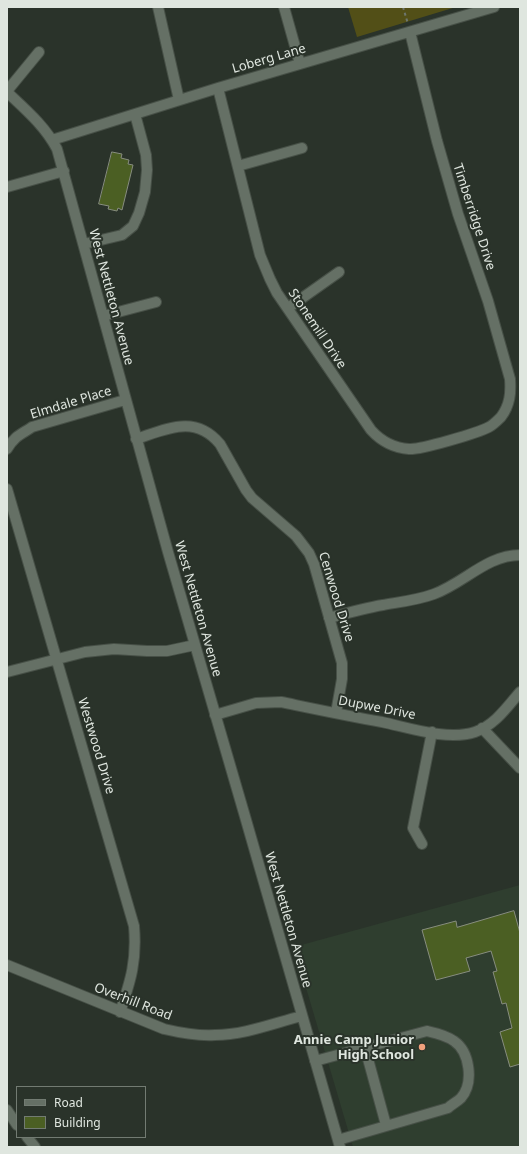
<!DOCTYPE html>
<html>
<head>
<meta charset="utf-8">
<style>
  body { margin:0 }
  #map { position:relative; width:527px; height:1154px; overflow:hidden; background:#2a332a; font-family:"Noto Sans",sans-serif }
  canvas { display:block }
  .frame { position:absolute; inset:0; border:8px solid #dfe6df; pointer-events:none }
  .legend { position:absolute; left:16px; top:1086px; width:130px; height:52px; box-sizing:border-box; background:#2a332a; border:1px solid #727b72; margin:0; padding:5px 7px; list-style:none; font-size:12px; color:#dfe6df }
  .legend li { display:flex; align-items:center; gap:8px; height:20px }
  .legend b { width:20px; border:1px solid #727b72 }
</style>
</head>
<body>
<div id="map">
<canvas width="527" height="1154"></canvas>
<div class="frame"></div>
<ul class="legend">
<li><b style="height:5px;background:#657065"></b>Road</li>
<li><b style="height:11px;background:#4b5f23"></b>Building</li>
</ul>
</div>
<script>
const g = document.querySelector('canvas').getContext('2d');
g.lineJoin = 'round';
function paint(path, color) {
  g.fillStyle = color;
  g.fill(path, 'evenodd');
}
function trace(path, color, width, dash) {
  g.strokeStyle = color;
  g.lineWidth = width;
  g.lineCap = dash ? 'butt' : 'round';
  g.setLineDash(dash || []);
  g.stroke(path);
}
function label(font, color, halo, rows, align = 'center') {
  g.font = font + ' "Noto Sans",sans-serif';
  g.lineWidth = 4;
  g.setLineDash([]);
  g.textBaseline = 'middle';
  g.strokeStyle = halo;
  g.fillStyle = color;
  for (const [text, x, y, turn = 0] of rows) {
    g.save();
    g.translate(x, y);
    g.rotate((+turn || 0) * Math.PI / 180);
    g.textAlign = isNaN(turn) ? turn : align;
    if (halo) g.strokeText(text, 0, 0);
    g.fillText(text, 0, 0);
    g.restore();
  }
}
const built = new Path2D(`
  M 520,885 L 520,1147 L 353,1147 L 294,947 Z`);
const green = new Path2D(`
  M 348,7 L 456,7 L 357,37 Z`);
const building = new Path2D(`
  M 112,152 L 122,154 L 121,158 L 129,160 L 128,164 L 133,165 L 122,210 L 118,208 L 117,211 L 108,209 L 109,206 L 99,204 Z
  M 514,911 L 520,933 L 520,1064 L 510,1067 L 500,1032 L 512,1028 L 506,1003 L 502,1004 L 493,972 L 497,971 L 491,951 L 466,958 L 470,971 L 436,980 L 422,930 L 456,921 L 457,927 Z`);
const path = new Path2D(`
  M 403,7 L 408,24`);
const minor = new Path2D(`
  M 158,7 L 179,100
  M 284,7 L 300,64
  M 218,88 L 260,255 L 270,279 L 277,293 L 371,430 C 381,441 394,448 409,449 C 420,450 478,433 489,427 C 493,425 498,420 501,417 C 510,405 511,393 510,379 L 488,301 L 458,214 L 437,141 L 410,32
  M 7,91 L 39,52
  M 7,92 C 26,110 45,126 57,149 L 168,552 L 244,813 L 340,1147
  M 52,140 L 218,88 L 494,7
  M 238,166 L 302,148
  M 7,187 L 64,171
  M 84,244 L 122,235 L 133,226 L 139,213 L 145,192 L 147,170 L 146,155 L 135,114
  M 288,308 L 339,272
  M 103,316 L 156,302
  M 136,439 C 167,429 195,414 220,444 L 246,490 L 252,498 L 296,536 L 309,553 L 314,564 L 342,663 L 342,679 L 336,713
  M 7,449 C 14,436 22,434 32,427 L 125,400
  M 7,489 L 134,926 C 137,960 131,980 120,1012
  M 329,618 C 347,613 365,608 383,605 C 400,602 418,600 434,594 C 464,583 487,555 520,555
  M 7,672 L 85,652 L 114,649 L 147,651 L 167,651 L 195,645
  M 215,715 L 256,703 L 281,702 C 315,709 348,716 382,722 C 410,728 448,741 475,732 C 495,725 507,707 520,692
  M 482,728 L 520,768
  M 422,844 L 413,828 L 432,732
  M 7,965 L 164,1029 C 181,1033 198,1036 215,1035 C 244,1035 274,1023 302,1016
  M 365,1048 L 386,1125
  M 315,1061 L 427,1031 C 436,1033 446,1035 454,1041 C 470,1052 474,1083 461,1098 C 457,1102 452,1104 448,1108 L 338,1140
  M 7,1110 L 17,1125
  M 27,1137 L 35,1147`);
const markers = [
  [422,1047,4,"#f1a17c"]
];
const streetNames = [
  ["Loberg Lane",269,59,-16],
  ["Timberridge Drive",474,217,72],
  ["West Nettleton Avenue",111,297,75],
  ["Stonemill Drive",317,329,56],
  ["Elmdale Place",71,403,-17],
  ["Cenwood Drive",336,597,73],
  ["West Nettleton Avenue",198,609,74],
  ["Dupwe Drive",377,708,11],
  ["Westwood Drive",96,746,73],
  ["West Nettleton Avenue",288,920,74],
  ["Overhill Road",133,1002,21]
];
const poiNames = [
  ["Annie Camp Junior",414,1040],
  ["High School",414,1055]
];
paint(built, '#2f3e2f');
paint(green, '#524f17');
paint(building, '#4b5f23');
trace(building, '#878d7f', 1);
trace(minor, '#475047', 12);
trace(path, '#6e766e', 2, [3, 3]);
trace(minor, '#657065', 10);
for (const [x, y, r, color] of markers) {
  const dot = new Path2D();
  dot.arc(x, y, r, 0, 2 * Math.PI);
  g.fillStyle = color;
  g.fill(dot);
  trace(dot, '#2a332a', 1.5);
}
label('13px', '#dfe6df', '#2a332a', streetNames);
label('bold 13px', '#dfe6df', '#2a332a', poiNames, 'right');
</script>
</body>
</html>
